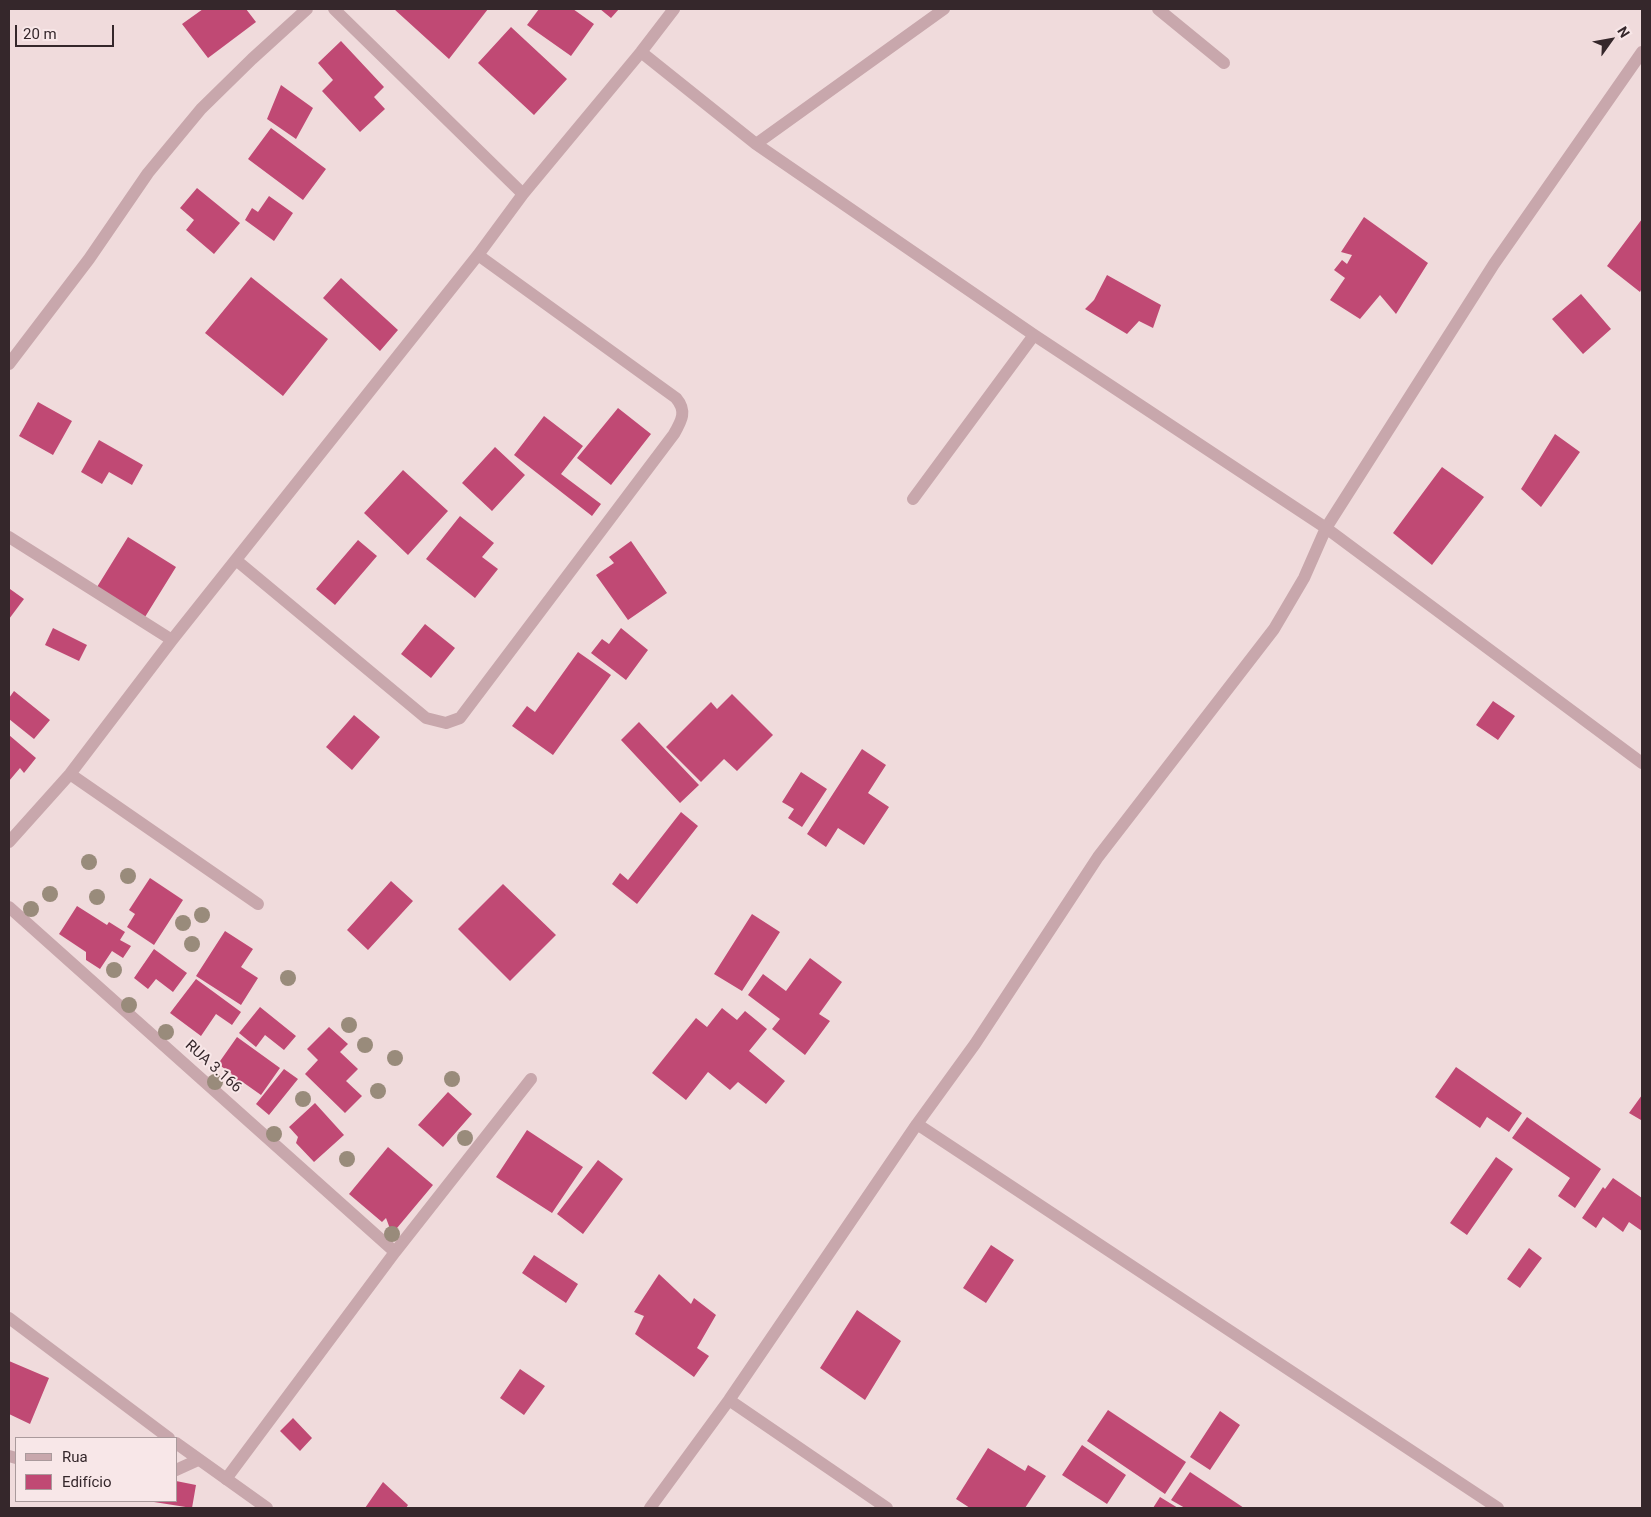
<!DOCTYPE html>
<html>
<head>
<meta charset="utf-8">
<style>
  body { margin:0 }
  #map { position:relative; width:1651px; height:1517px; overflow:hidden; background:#f0dbdc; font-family:Roboto,sans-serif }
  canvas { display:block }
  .frame { position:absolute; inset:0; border:10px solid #35272b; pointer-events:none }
  .legend { position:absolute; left:15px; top:1437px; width:162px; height:65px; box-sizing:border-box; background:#f8e7e8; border:1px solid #aa9a9c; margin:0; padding:6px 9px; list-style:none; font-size:15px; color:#35272b }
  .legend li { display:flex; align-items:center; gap:10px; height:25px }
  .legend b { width:25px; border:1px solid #aa9a9c }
  .north { position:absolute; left:1586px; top:15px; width:50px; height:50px; -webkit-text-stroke:4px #f8e7e8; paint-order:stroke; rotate:58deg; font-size:14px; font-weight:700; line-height:20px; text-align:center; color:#35272b }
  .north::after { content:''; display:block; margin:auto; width:18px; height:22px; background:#35272b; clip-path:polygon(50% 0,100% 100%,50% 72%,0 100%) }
  .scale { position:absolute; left:15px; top:25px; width:99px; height:22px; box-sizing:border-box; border:2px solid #35272b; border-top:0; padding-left:6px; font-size:15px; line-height:18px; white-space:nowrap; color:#35272b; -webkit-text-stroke:4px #f8e7e8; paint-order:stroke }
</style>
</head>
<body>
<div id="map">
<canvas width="1651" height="1517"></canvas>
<div class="frame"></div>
<ul class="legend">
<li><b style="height:6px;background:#c8a7ac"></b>Rua</li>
<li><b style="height:14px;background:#c04974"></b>Edifício</li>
</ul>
<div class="north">N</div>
<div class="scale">20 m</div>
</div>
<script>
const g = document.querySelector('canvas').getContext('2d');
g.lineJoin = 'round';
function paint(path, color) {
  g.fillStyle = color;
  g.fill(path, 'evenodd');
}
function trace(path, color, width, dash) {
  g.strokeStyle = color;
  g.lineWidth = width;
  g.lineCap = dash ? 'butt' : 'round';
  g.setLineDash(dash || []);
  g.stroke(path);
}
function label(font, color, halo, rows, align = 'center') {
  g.font = font + ' Roboto,sans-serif';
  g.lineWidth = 4;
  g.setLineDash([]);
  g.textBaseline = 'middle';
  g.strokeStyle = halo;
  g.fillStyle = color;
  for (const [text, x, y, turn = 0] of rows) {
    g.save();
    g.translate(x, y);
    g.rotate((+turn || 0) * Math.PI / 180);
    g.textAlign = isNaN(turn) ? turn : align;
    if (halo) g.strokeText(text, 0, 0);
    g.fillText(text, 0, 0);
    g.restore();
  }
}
const building = new Path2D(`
  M 203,9 L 246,9 L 256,22 L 208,58 L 182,24 Z
  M 394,9 L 488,9 L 449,59 Z
  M 539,9 L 573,9 L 594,24 L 571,56 L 527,25 Z
  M 600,9 L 619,9 L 611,18 Z
  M 511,27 L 567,79 L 534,115 L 478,63 Z
  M 341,41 L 384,87 L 374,97 L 385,109 L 360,132 L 322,91 L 333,80 L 318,63 Z
  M 281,85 L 313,108 L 296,139 L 267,119 Z
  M 271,128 L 326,169 L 303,200 L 248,159 Z
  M 197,188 L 240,223 L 214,254 L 186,230 L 194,220 L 180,208 Z
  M 269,196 L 293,213 L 274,241 L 245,220 L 252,208 L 258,212 Z
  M 1364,217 L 1428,263 L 1396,314 L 1380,295 L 1360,319 L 1330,300 L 1345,278 L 1334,270 L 1342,260 L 1347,264 L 1352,255 L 1341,252 Z
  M 1642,219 L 1642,288 L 1640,292 L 1607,266 Z
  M 1107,275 L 1161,305 L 1153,328 L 1139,321 L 1127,334 L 1085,309 L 1094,300 Z
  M 251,277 L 328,339 L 283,396 L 205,333 Z
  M 341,278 L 398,330 L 380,351 L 323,298 Z
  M 1581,294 L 1611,329 L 1583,354 L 1552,319 Z
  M 38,402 L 72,421 L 53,455 L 19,436 Z
  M 618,408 L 651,434 L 611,485 L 577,458 Z
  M 544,416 L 583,446 L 561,474 L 601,504 L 592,516 L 514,455 Z
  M 1555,434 L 1580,452 L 1541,507 L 1521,489 Z
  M 99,440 L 143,465 L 132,485 L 109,472 L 102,484 L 81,472 Z
  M 495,447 L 525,475 L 492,511 L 462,483 Z
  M 1442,467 L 1484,497 L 1432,565 L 1393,533 Z
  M 403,470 L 448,511 L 408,555 L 364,513 Z
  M 460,516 L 494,543 L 482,557 L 498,569 L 475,598 L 426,559 Z
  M 128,537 L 176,567 L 145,617 L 97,587 Z
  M 358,540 L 377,556 L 335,605 L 316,589 Z
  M 631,541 L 667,593 L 628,620 L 596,575 L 614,563 L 609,557 Z
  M 10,589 L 24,599 L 9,619 L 9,591 Z
  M 425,624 L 455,648 L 431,678 L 401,654 Z
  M 53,628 L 87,645 L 79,661 L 45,645 Z
  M 621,628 L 648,650 L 626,680 L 591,653 L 602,639 L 609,644 Z
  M 578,652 L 611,675 L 553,755 L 512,726 L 527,706 L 535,712 Z
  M 14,691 L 50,720 L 34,739 L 9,719 L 9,698 Z
  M 732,694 L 773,735 L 737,771 L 724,759 L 701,782 L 666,747 L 711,702 L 717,709 Z
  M 1493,701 L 1515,716 L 1498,740 L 1476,725 Z
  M 354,715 L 380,737 L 352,770 L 326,747 Z
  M 639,722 L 699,785 L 680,803 L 621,740 Z
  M 9,735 L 36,758 L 24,773 L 20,768 L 9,781 Z
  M 862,749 L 886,765 L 868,793 L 889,807 L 864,845 L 838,828 L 826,847 L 807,834 Z
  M 801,772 L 827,789 L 802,827 L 788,818 L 794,809 L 782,802 Z
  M 681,812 L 698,826 L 637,904 L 612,884 L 620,873 L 628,880 Z
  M 150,878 L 183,900 L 154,945 L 127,927 L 135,914 L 129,910 Z
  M 391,881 L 413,901 L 368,950 L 347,930 Z
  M 503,884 L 556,935 L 510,981 L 458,929 Z
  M 77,906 L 107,925 L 109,922 L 125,932 L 120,940 L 131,946 L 123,958 L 112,951 L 100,969 L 86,960 L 86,952 L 59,934 Z
  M 752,914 L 780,932 L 742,991 L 714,974 Z
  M 225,931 L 253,949 L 241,967 L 258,978 L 241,1005 L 196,976 Z
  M 154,949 L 187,973 L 173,992 L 156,979 L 148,989 L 134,978 Z
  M 810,958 L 842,982 L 819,1014 L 830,1021 L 805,1055 L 772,1029 L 780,1019 L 748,995 L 763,974 L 786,991 Z
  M 196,979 L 241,1012 L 232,1025 L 216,1014 L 201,1036 L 170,1013 Z
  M 260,1007 L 296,1036 L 284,1050 L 265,1035 L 256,1047 L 239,1033 Z
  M 722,1008 L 737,1020 L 745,1011 L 767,1029 L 749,1051 L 785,1081 L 766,1104 L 738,1082 L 730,1090 L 708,1072 L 686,1100 L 652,1073 L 696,1018 L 707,1027 Z
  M 329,1027 L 348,1044 L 340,1052 L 358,1069 L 346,1081 L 362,1096 L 345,1113 L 305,1074 L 318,1060 L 307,1049 Z
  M 237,1037 L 280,1068 L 261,1095 L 244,1083 L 239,1090 L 226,1082 L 232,1074 L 218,1064 Z
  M 1456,1067 L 1522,1113 L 1509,1132 L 1487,1117 L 1480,1128 L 1435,1097 Z
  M 284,1069 L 298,1079 L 269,1115 L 256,1104 Z
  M 448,1092 L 472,1114 L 443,1147 L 418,1125 Z
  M 1642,1095 L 1642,1118 L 1641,1120 L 1629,1113 Z
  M 315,1103 L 344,1135 L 314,1162 L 296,1143 L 298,1137 L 289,1127 Z
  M 1527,1117 L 1601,1169 L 1575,1208 L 1558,1196 L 1570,1178 L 1512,1138 Z
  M 527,1130 L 583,1167 L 552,1213 L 496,1177 Z
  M 388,1147 L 433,1185 L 392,1234 L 386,1218 L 382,1222 L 349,1194 Z
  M 1496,1157 L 1513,1169 L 1467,1235 L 1450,1223 Z
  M 598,1160 L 623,1179 L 583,1234 L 557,1214 Z
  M 1613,1178 L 1642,1198 L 1642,1231 L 1629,1222 L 1623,1232 L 1603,1217 L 1596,1228 L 1582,1218 L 1603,1187 L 1605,1189 Z
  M 991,1245 L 1014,1260 L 986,1303 L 963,1288 Z
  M 1529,1248 L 1542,1258 L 1520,1288 L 1507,1279 Z
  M 534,1255 L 578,1284 L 566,1303 L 522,1273 Z
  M 659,1274 L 691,1304 L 694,1298 L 716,1315 L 697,1348 L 709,1356 L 694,1377 L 635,1334 L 644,1316 L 634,1312 Z
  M 857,1310 L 901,1341 L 865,1400 L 820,1368 Z
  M 9,1361 L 49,1378 L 30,1424 L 9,1414 Z
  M 520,1369 L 545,1386 L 524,1415 L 500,1398 Z
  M 1108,1410 L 1186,1462 L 1165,1494 L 1087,1441 Z
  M 1220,1411 L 1240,1425 L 1210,1470 L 1190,1457 Z
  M 293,1418 L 312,1438 L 300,1451 L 280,1431 Z
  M 1082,1445 L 1126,1475 L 1107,1504 L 1062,1475 Z
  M 988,1448 L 1025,1471 L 1028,1465 L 1046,1476 L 1025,1508 L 970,1508 L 956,1499 Z
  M 1190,1472 L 1244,1508 L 1185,1508 L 1171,1500 Z
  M 176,1481 L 196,1485 L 192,1508 L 154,1502 L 176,1501 Z
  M 383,1482 L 408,1505 L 406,1508 L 365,1508 Z
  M 1160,1497 L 1178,1508 L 1153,1508 Z`);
const minor = new Path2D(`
  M 334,9 L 523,194
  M 1158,9 L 1224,63
  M 641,52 L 756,144 L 1034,335 L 1326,528 L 1642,763
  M 756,144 L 944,9
  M 9,364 L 89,259 L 148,173 L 201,109 L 252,59 L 307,9
  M 913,499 L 1034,335
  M 9,537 L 172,640
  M 236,560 L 426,718 L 446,723 L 460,718 L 674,434 C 682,420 687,411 676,398 L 478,255
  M 70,774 L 258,904
  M 9,842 L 70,774 L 172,640 L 478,255 L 523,194 L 641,52 L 674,9
  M 9,907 L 395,1252
  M 917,1124 L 1498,1508
  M 729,1400 L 887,1508
  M 9,1456 L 16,1458
  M 176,1470 L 198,1460
  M 226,1479 L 395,1252 L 531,1079
  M 650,1508 L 729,1400 L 917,1124 L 975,1044 L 1098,857 L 1274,629 L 1304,578 L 1326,528 L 1494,264 L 1642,52`);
const tertiary = new Path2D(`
  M 9,1318 L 169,1438
  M 176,1443 L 267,1508`);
const trees = [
  [89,862],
  [128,876],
  [50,894],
  [97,897],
  [31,909],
  [202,915],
  [183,923],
  [192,944],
  [114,970],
  [288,978],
  [129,1005],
  [349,1025],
  [166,1032],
  [365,1045],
  [395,1058],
  [452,1079],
  [215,1082],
  [378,1091],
  [303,1099],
  [274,1134],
  [465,1138],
  [347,1159],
  [392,1234]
];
const streetNames = [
  ["RUA 3.166",213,1067,42]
];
paint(building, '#c04974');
trace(minor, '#c8a7ac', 12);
trace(tertiary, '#c8a7ac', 12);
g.fillStyle = '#998b7b';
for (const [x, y] of trees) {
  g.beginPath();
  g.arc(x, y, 8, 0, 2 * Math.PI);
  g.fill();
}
label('15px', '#35272b', '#f8e7e8', streetNames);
</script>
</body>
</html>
